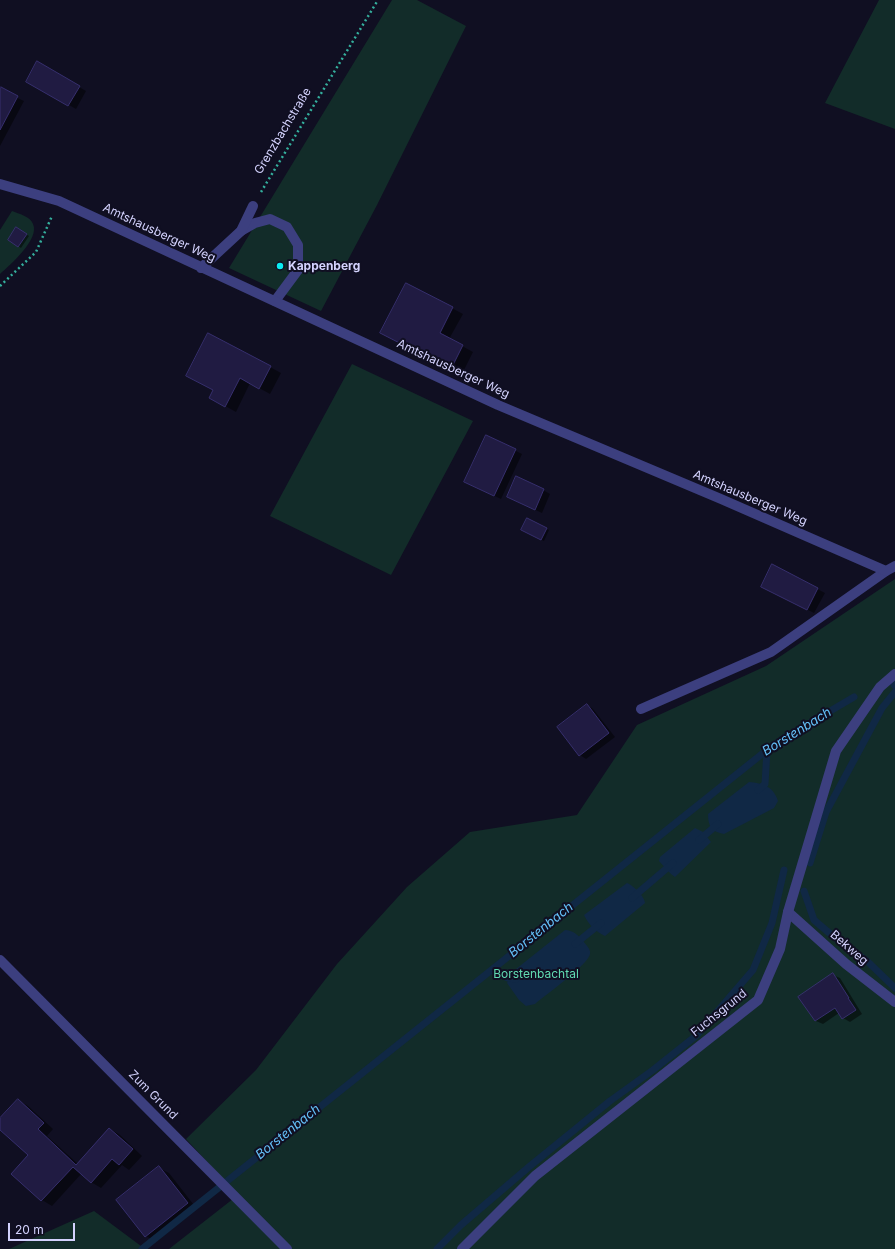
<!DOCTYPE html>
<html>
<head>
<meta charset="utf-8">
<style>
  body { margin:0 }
  #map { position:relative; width:895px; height:1249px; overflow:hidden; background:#100f22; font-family:Inter,sans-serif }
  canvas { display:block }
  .scale { position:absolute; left:8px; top:1223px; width:67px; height:18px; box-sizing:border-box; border:2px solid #d3d2fd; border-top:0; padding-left:5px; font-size:12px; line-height:14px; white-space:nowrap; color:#d3d2fd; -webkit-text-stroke:3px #100f22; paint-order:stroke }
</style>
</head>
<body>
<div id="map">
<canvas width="895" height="1249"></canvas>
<div class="scale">20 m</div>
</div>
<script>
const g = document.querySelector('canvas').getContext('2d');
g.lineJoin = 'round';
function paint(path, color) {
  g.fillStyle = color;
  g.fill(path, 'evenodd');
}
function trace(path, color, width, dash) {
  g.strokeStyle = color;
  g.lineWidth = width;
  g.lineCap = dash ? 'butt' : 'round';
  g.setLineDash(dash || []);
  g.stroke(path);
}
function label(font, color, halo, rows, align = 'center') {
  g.font = font + ' Inter,sans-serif';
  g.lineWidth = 4;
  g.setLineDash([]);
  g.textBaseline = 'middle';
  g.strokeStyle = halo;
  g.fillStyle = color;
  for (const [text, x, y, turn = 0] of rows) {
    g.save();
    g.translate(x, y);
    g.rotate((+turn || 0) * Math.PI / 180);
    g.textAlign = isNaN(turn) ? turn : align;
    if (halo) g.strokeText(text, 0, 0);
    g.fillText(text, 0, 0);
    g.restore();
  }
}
const green = new Path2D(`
  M 392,0 L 417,0 L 466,26 L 377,205 L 321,311 L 229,268 Z
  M 879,0 L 895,0 L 895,129 L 825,103 Z
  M 12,211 C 19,214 30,216 33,224 C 40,239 10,265 0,274 L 0,230 Z
  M 352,364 L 473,421 L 391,575 L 270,516 Z
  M 895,579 L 895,1249 L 169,1249 L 238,1195 L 186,1139 L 256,1070 L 337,964 L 407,887 L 470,832 L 577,815 L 637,725 L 766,666 Z
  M 94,1211 L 145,1249 L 9,1249 Z`);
const water = new Path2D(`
  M 749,782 C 763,783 774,787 778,801 L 774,808 L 724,834 C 712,832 708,827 708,814 Z
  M 695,828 L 703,832 L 711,842 L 675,877 L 671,874 L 659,861 L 660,857 Z
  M 627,883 C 633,885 645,897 645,903 L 605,936 C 596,932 588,924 584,915 Z
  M 565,930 C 573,930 578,935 583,941 C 586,945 591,949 590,954 C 588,965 545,995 535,1004 L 526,1006 L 519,1000 L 507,983 L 511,973 Z`);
const shadow = new Path2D(`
  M 37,63 L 86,91 L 76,109 L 27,81 Z
  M 0,90 L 24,101 L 0,146 Z
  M 17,228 L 29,236 L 21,248 L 18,246 Z
  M 406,284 L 463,314 L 449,339 L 473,352 L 463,372 L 435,357 L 433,360 L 391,338 Z
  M 209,334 L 281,373 L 270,394 L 250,383 L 236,412 L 220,403 L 214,390 Z
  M 486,436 L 522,454 L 501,499 L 465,482 Z
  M 543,490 L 550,494 L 542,513 L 508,497 Z
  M 546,529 L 549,530 L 544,541 L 525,532 Z
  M 773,566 L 825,593 L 814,613 L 769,590 Z
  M 587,705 L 593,709 L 615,737 L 586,759 L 580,755 Z
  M 833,975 L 840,978 L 862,1014 L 850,1022 L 843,1018 L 839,1013 L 823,1024 L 816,1021 L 800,998 Z
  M 18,1100 L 28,1106 L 53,1129 L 47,1136 L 78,1164 L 110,1129 L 120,1135 L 142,1156 L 129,1170 L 122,1165 L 101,1188 L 91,1182 L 82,1173 L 52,1206 L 42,1200 L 13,1174 L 30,1155 L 0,1128 L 0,1120 Z
  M 159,1168 L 169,1173 L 197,1209 L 156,1242 L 146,1236 Z`);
const stream = new Path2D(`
  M 894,685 L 895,684
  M 758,790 L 765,784 L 767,750
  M 699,840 L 718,824
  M 810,863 L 826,812 L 882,708 L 895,692
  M 804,891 L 814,920 L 834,937 L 867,961 L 895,988
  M 632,898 L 673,863
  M 575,944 L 601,923
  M 492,971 L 508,978 L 516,979
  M 142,1249 L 767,750 L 786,737 L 854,697
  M 437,1249 L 461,1225 L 530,1166 L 610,1101 L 653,1070 L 697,1035 L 753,970 L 772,923 L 784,870`);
const building = new Path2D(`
  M 37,61 L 80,86 L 68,106 L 26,82 Z
  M 1,87 L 18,96 L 0,130 L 0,88 Z
  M 16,227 L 27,234 L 18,247 L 8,240 Z
  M 406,283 L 453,307 L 440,333 L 463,345 L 452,367 L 424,352 L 423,355 L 380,333 Z
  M 208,333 L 271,366 L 259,389 L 240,378 L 225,407 L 209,398 L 213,390 L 186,376 Z
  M 486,435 L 516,449 L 494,496 L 464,482 Z
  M 516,476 L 544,489 L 535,510 L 507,497 Z
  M 527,518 L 547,528 L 541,540 L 521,530 Z
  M 772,564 L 818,588 L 807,610 L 761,587 Z
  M 587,704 L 609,733 L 579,756 L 557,727 Z
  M 833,973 L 849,998 L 848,998 L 856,1010 L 842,1019 L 835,1008 L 815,1021 L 798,997 Z
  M 18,1099 L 44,1123 L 38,1129 L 76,1165 L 109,1128 L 133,1149 L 119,1165 L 112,1159 L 91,1183 L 73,1167 L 41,1201 L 11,1174 L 28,1155 L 0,1130 L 0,1118 Z
  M 159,1166 L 188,1203 L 145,1237 L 116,1200 Z`);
const path = new Path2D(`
  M 261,192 L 378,0
  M 0,286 L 36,252 L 52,216`);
const service = new Path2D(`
  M 241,231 L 255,223 L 270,219 L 287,227 L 298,245 L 298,270 L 275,301
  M 641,709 L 771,652 L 886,571
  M 788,912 L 846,964 L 895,1002`);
const minor = new Path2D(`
  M 0,184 L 59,201 L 498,405 L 721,499 L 886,571 L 895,566
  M 201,268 L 241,231 L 253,206
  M 0,960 L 287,1249
  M 462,1249 L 535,1176 L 758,1000 L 780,949 L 788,912 L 836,751 L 880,687 L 895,674`);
const markers = [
  [280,266,4,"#0aecf0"]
];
const streetNames = [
  ["Grenzbachstraße",283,131,-59],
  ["Amtshausberger Weg",159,233,25],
  ["Amtshausberger Weg",453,369,25],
  ["Amtshausberger Weg",750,498,23],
  ["Bekweg",849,948,41],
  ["Fuchsgrund",719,1013,-39],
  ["Zum Grund",153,1095,45]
];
const poiNames = [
  ["Kappenberg",288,266]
];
const parkNames = [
  ["Borstenbachtal",536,974]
];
const waterNames = [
  ["Borstenbach",797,732,-32],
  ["Borstenbach",541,930,-39],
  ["Borstenbach",288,1132,-39]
];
paint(green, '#122c29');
paint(water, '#102845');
paint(shadow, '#0007');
trace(stream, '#102845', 7);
paint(building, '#201b42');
trace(building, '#362f6d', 1);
trace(path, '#34af9d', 2.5, [2, 3]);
trace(service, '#3c3f7f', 10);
trace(minor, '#3c3f7f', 10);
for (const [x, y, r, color] of markers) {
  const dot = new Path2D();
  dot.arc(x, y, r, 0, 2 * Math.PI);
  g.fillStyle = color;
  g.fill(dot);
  trace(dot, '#100f22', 1.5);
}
label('12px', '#d3d2fd', '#100f22', streetNames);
label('bold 12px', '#d3d2fd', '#100f22', poiNames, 'left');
label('12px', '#61dab2', '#100f22', parkNames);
label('italic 13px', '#64c0f8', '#100f22', waterNames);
</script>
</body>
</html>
